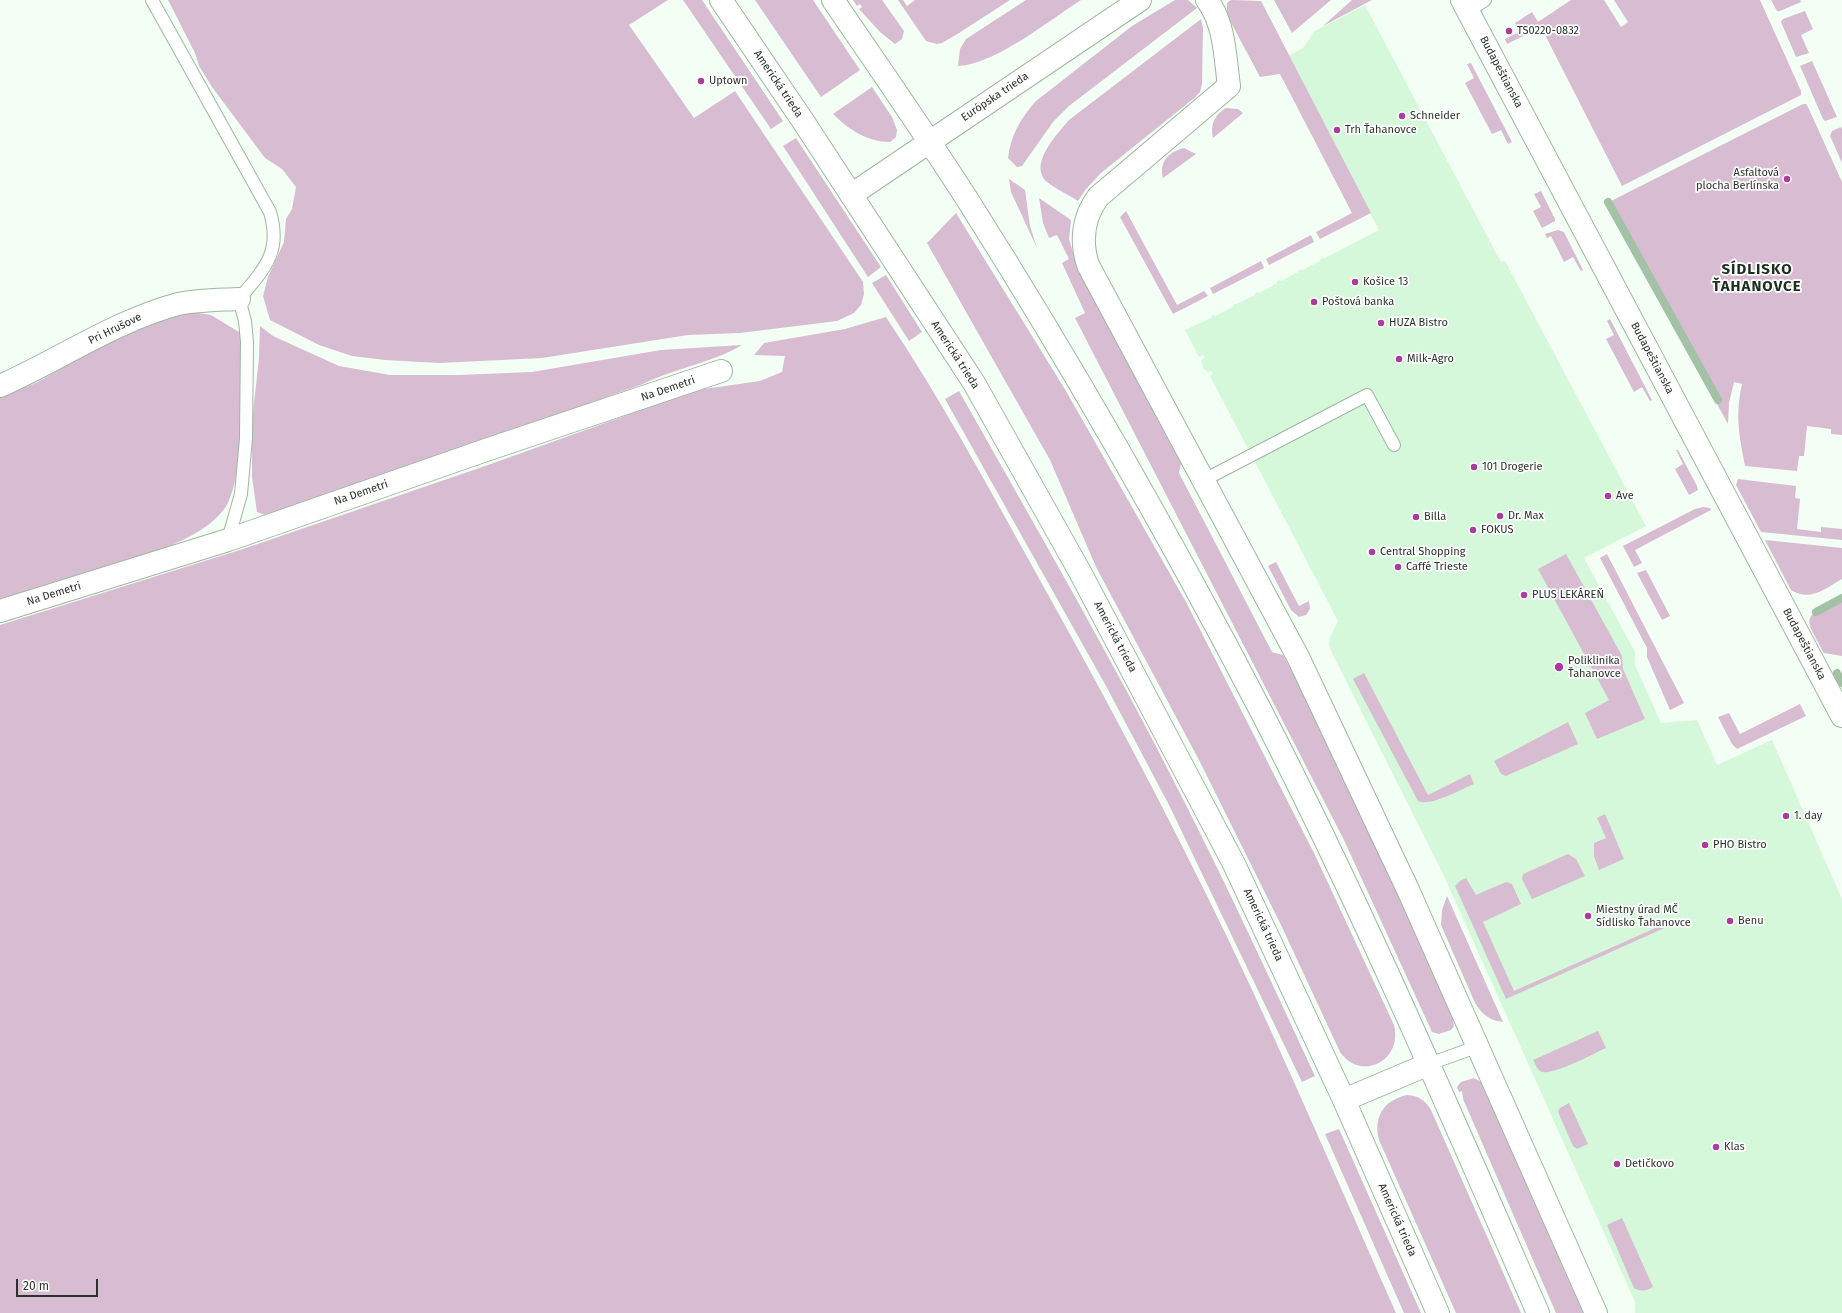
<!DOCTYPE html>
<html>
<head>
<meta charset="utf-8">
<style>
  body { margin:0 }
  #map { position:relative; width:1842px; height:1313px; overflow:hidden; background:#f3fef4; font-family:"Fira Sans",sans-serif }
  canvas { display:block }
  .scale { position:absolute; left:16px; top:1279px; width:82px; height:18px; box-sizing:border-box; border:2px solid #29332a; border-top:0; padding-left:5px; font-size:12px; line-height:14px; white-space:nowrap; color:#29332a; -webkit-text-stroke:3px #fff; paint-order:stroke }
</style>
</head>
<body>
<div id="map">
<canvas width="1842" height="1313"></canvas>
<div class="scale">20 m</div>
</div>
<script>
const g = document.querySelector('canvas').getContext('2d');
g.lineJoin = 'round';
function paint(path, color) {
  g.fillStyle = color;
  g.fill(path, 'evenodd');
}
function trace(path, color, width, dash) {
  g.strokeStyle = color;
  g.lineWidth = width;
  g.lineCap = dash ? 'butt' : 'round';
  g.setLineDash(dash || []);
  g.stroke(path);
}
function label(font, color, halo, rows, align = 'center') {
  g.font = font + ' "Fira Sans",sans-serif';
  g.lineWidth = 3.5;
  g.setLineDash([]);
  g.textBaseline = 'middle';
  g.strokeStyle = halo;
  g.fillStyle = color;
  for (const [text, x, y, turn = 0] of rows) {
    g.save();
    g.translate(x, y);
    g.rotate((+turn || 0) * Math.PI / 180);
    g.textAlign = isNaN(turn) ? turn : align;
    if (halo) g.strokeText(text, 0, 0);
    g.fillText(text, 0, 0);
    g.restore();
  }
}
const built = new Path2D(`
  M 1365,5 L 1495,251 L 1501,262 L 1505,261 L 1646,526 L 1584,558 L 1635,652 L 1635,665 L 1661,723 L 1697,720 L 1717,765 L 1772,740 L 1842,899 L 1842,1313 L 1635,1313 L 1635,1302 L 1444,876 L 1332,653 L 1329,645 L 1330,638 L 1338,621 L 1210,376 L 1213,374 L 1211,371 L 1208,372 L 1203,368 L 1201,360 L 1205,358 L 1203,355 L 1199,357 L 1185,330 L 1211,318 L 1212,315 L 1215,316 L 1233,307 L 1234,304 L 1237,304 L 1255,295 L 1256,292 L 1259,293 L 1276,284 L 1278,280 L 1281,281 L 1298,272 L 1300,269 L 1303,270 L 1320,261 L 1321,258 L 1325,258 L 1379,230 L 1289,55 L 1303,48 L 1315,31 Z`);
const green = new Path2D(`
  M 168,0 L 668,0 L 629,25 L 694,118 L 735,91 L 863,282 L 864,294 L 861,305 L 854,313 L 837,321 L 740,333 L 688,335 L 542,358 L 439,363 L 385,360 L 352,356 L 319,345 L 270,320 L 263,296 L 268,277 L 284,242 L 286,219 L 292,209 L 296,187 L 282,169 L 265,158 L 212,87 L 199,66 L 195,53 Z
  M 683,0 L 702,0 L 783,121 L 771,129 Z
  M 755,0 L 813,0 L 860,70 L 821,97 Z
  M 853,0 L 882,0 L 904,31 L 902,39 L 895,44 L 880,32 L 859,9 L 862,7 L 860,4 L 857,6 Z
  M 898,0 L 903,0 L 907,6 L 915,0 L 1010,0 L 959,33 L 942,43 L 937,44 L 926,41 Z
  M 1026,0 L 1081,0 C 1048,21 996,64 958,66 L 960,49 L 966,39 Z
  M 1175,0 L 1188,0 L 1197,8 L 1069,106 L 1053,122 L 1022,166 L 1017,167 L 1008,158 C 1011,134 1021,118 1036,101 L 1132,26 Z
  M 1231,0 L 1261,1 L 1371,213 L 1320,239 L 1316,232 L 1352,213 L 1280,74 L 1260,77 L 1227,15 L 1227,3 Z
  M 1274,0 L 1331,0 L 1292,33 Z
  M 1352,0 L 1372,0 L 1323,26 Z
  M 1571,0 L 1604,0 L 1621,27 L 1628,22 L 1614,0 L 1760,0 L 1801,91 L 1801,95 L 1622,186 L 1541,27 L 1507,44 L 1505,39 L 1519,32 L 1515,23 L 1532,12 L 1538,22 Z
  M 1771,0 L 1800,0 L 1801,2 L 1780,11 L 1777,11 Z
  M 1805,11 L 1813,29 L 1801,35 L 1809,53 L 1796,57 L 1781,22 L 1783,19 Z
  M 1201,19 L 1203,28 L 1202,84 L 1200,92 L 1193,99 L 1101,173 L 1086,189 L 1078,201 C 1069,195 1050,186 1044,179 C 1031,161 1058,133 1069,120 Z
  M 1812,61 L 1837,117 L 1825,121 L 1823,119 L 1800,66 Z
  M 1471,63 L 1512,142 L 1508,144 L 1501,130 L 1492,134 L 1465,83 L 1474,78 L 1467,64 Z
  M 872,87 L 892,117 L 897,130 L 896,137 L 890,142 C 867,142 848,129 833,114 Z
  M 1803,104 L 1806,104 L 1808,107 L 1842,182 L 1842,435 L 1831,434 L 1831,429 L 1807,426 L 1804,456 L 1799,456 L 1797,471 L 1745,466 C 1739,433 1735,417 1742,384 L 1734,382 L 1729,403 L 1728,424 L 1607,203 Z
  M 1226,108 L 1238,109 L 1243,113 L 1213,138 C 1210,125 1214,115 1226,108 Z
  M 1841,127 L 1842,129 L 1842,163 L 1830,136 L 1832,131 Z
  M 796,138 L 881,267 L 868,277 L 783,146 Z
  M 1184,148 L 1196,154 L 1163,178 C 1159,162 1168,152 1184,148 Z
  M 1009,179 L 1025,190 L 1030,226 L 1037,248 L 1011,192 Z
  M 1541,191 L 1555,219 L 1555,221 L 1542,228 L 1533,211 L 1541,207 L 1534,194 Z
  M 1039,198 L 1071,220 L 1069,239 L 1077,266 L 1182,459 L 1179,473 L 1272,652 L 1283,655 L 1341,764 L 1452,1015 L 1454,1026 L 1451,1030 L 1439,1034 L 1432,1032 L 1343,838 L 1075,318 L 1085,313 L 1062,263 L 1069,259 L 1057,235 L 1049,238 L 1043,223 Z
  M 1126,211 L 1177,305 L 1204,291 L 1208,296 L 1173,314 L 1120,217 Z
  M 956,213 L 1066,391 L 1186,602 L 1315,855 L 1394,1025 C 1403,1061 1361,1082 1340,1052 L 1281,925 L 1199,760 L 1096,567 L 1050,460 L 927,243 Z
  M 1558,230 L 1564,232 L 1583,270 L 1581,271 L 1573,257 L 1564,262 L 1551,236 L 1547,238 L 1545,234 Z
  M 1311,235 L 1314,242 L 1269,265 L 1266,259 Z
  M 1261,261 L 1264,268 L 1213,294 L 1210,288 Z
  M 886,275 L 922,332 L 909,341 L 872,283 Z
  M 187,311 L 211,315 L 244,335 C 243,376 246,477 225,508 C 200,543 134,558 95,570 C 64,580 32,591 0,601 L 0,397 L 36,383 L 134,328 Z
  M 886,317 C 939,396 985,481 1031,564 C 1101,689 1168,814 1230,943 C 1288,1065 1341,1189 1396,1313 L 0,1313 L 0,625 L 243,549 L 488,465 L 697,390 L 760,381 L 782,372 L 785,356 L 754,355 L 764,343 L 845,329 Z
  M 1610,319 L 1652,400 L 1650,401 L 1642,387 L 1634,392 L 1606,339 L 1614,335 L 1607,321 Z
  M 260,326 L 273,336 L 339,366 L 390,375 L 459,375 L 532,372 L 661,350 L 742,345 C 712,363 675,368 643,384 C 517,428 392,476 265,515 L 257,512 L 252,477 L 252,422 L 259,358 Z
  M 959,391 C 1035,526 1113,660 1183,799 C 1229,890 1272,983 1315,1076 L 1302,1082 L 1169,805 L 1106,686 L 945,399 Z
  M 1676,450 L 1678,450 L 1697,486 L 1698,490 L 1689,495 L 1675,469 L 1683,464 Z
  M 1738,479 L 1796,486 L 1795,498 L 1800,499 L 1797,529 L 1821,532 L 1821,527 L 1842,529 L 1842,540 L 1761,532 L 1736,485 Z
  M 1703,507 L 1710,508 L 1711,510 L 1635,550 L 1642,563 L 1634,567 L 1623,546 L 1695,509 Z
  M 1765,540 L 1842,548 L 1842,579 C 1824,589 1811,602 1791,590 Z
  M 1566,554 L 1622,656 L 1623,669 L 1645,719 L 1597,739 L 1585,713 L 1609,700 L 1538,569 Z
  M 1607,554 L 1684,703 L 1670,710 L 1647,657 L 1647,648 L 1600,558 Z
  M 1276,562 L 1299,606 L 1309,601 L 1310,609 L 1306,615 L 1299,617 L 1291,610 L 1268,566 Z
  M 1646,570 L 1670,616 L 1662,620 L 1637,573 Z
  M 1838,598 L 1842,599 L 1842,656 L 1824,653 C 1805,617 1800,619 1838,598 Z
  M 1364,673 L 1428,795 L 1470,774 L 1474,784 C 1461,789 1431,807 1418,801 L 1353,679 Z
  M 1800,704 L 1806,716 L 1737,749 L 1732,744 L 1718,717 L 1729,713 L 1740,734 Z
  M 1568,722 L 1578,744 L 1506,776 L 1501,774 L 1494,761 Z
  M 1605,814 L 1624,859 L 1599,870 L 1594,856 L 1594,843 L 1606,838 L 1597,818 Z
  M 1568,854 L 1576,859 L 1585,876 L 1532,899 L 1522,879 L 1523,874 Z
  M 1466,878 L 1476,895 L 1506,882 L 1512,884 L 1521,904 L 1483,922 L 1514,991 L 1678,918 L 1680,921 L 1506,999 L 1455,886 L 1460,881 Z
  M 1447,896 L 1503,1022 C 1490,1021 1482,1014 1475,1003 L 1441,925 L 1442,910 Z
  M 1598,1031 L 1606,1048 C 1595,1053 1549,1078 1540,1071 C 1537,1069 1535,1063 1533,1060 Z
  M 1474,1078 L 1481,1082 L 1583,1313 L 1556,1313 L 1463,1099 L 1462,1091 L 1459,1092 L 1457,1087 L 1461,1082 Z
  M 1407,1095 C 1419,1096 1425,1100 1431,1110 L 1521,1313 L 1456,1313 L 1379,1140 C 1373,1117 1384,1100 1407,1095 Z
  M 1569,1103 L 1588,1144 L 1577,1149 L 1573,1146 L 1558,1112 L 1560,1108 Z
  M 1339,1129 L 1421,1313 L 1404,1313 L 1325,1134 Z
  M 1622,1218 L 1653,1287 C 1646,1291 1642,1292 1634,1288 L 1607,1225 Z`);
const stream = new Path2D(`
  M 1608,202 L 1718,400
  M 1816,612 L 1842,598
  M 1837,673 L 1842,683`);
const service = new Path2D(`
  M 152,0 L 270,212 C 282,253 264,269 239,299 L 245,321 L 247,342 L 246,438 L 241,494 L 228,540
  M 1469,11 L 1485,0
  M 1204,480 L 1367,395 L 1394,445
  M 1429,1064 L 1479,1046`);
const minor = new Path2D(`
  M 1207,0 C 1225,24 1225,57 1229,86 L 1098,197 C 1083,218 1080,240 1088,265 L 1298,657 L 1409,892 L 1596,1313
  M 1462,0 L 1842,716
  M 0,386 C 59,360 115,321 178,304 C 197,300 219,300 239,299
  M 0,611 L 228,540 L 486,450 L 721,371
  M 1344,1100 L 1429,1064`);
const tertiary = new Path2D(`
  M 721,0 L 803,121 L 974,383 L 1080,572 L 1234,864 L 1344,1100 L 1438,1313
  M 833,0 C 878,66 924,132 967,199 C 1073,366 1171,538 1262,713 C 1363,909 1450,1112 1538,1313
  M 851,195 L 1140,0`);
const markers = [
  [1509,31,4,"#aa3d9c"],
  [701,81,4,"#aa3d9c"],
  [1402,116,4,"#aa3d9c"],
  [1337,130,4,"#aa3d9c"],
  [1787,179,4,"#aa3d9c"],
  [1355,282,4,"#aa3d9c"],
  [1314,302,4,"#aa3d9c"],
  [1381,323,4,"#aa3d9c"],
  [1399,359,4,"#aa3d9c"],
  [1474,467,4,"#aa3d9c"],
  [1608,496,4,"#aa3d9c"],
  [1500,516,4,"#aa3d9c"],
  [1416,517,4,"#aa3d9c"],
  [1473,530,4,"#aa3d9c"],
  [1372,552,4,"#aa3d9c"],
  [1398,567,4,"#aa3d9c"],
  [1524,595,4,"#aa3d9c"],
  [1559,667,5,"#aa3d9c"],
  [1786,816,4,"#aa3d9c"],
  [1705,845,4,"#aa3d9c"],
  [1588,916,4,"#aa3d9c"],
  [1730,921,4,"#aa3d9c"],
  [1716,1147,4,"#aa3d9c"],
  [1617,1164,4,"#aa3d9c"]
];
const poiNames = [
  ["TS0220-0832",1517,31],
  ["Uptown",709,81],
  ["Schneider",1410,116],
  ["Trh Ťahanovce",1345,130],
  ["Asfaltová",1779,173,"right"],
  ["plocha Berlínska",1779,186,"right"],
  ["Košice 13",1363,282],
  ["Poštová banka",1322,302],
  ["HUZA Bistro",1389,323],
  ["Milk-Agro",1407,359],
  ["101 Drogerie",1482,467],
  ["Ave",1616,496],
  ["Dr. Max",1508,516],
  ["Billa",1424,517],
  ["FOKUS",1481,530],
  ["Central Shopping",1380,552],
  ["Caffé Trieste",1406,567],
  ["PLUS LEKÁREŇ",1532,595],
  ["Poliklinika",1568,661],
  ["Ťahanovce",1568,674],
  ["1. day",1794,816],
  ["PHO Bistro",1713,845],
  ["Miestny úrad MČ",1596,910],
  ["Sídlisko Ťahanovce",1596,923],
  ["Benu",1738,921],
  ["Klas",1724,1147],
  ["Detičkovo",1625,1164]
];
const streetNames = [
  ["Budapeštianska",1501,72,62],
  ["Americká trieda",778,84,56],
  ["Európska trieda",995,97,-34],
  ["Pri Hrušove",115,329,-26],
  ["Americká trieda",955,355,57],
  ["Budapeštianska",1652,358,62],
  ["Na Demetri",668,389,-19],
  ["Na Demetri",361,493,-19],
  ["Na Demetri",54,594,-17],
  ["Americká trieda",1115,637,62],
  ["Budapeštianska",1804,644,62],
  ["Americká trieda",1263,925,65],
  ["Americká trieda",1397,1220,66]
];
const districtNames = [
  ["SÍDLISKO",1757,270],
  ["ŤAHANOVCE",1757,287]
];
paint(built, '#d6f8da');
paint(green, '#d8bcd2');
trace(stream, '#a2c1a5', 8);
trace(service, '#9db7a0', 14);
trace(minor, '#9db7a0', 24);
trace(tertiary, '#9db7a0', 24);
trace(service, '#fff', 12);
trace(minor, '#fff', 22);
trace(tertiary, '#fff', 22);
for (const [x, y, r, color] of markers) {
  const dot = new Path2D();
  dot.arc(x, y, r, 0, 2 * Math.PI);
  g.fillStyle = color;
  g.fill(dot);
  trace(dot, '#fff', 1.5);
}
label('11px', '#29332a', '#fff', poiNames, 'left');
label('11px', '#29332a', '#fff', streetNames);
g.letterSpacing = '1px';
label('bold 15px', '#1a301e', '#fff', districtNames);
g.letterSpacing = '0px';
</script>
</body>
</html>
